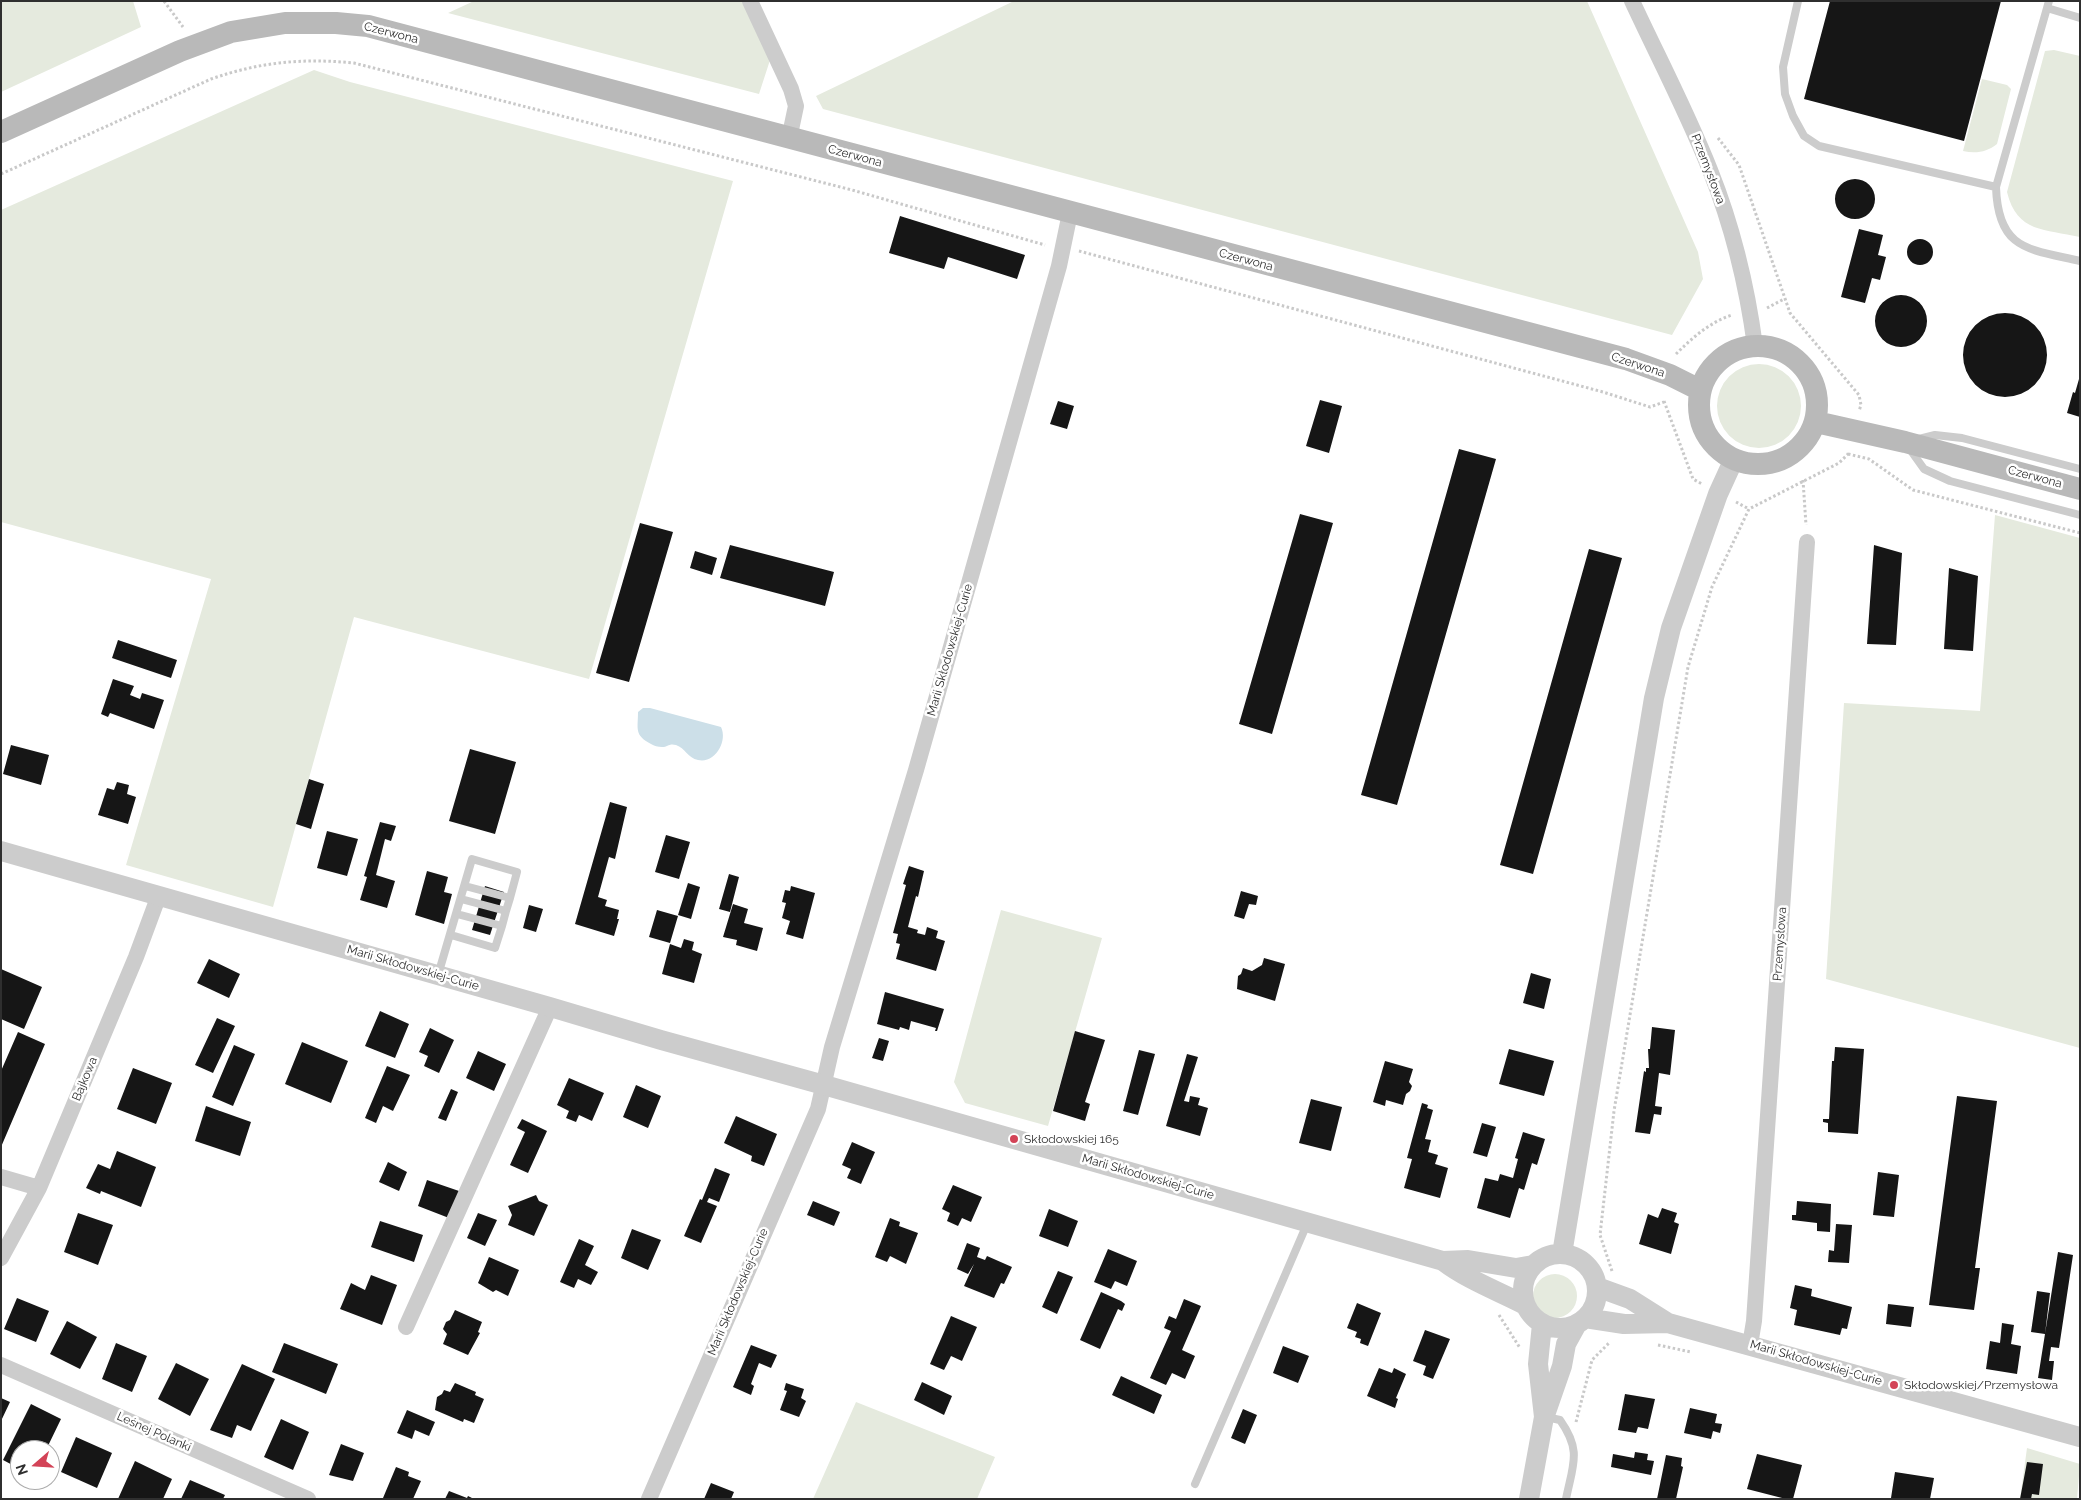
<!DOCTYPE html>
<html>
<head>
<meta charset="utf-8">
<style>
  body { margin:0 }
  #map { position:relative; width:2081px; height:1500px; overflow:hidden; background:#fff; font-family:Raleway,sans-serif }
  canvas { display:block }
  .frame { position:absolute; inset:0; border:2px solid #2f2f2f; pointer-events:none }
  .north { position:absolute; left:10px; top:1440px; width:50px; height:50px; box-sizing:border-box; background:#fff; border:1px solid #acacac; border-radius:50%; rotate:251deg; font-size:14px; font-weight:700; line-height:20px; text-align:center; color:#2f2f2f }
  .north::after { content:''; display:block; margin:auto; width:18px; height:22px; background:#d34357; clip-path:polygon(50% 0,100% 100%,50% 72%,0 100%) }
</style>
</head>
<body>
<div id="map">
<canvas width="2081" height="1500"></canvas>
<div class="frame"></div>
<div class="north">N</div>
</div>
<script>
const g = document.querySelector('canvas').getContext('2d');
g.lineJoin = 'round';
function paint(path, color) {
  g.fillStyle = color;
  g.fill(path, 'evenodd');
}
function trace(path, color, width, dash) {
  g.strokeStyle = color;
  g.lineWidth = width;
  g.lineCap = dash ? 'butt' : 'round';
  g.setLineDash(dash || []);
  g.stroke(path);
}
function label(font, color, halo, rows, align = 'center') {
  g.font = font + ' Raleway,sans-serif';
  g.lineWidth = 5;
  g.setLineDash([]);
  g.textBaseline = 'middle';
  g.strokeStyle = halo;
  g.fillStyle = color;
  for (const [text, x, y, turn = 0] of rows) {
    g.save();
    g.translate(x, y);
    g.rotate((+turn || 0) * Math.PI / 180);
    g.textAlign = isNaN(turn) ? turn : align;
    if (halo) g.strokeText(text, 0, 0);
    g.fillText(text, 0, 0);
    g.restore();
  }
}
const green = new Path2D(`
  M 1,1 L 133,1 L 141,27 L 1,92 Z
  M 474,1 L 744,1 L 771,57 L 759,94 L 448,13 Z
  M 1014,1 L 1587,1 L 1698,252 L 1703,279 L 1672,335 L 823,109 L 816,96 Z
  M 2054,50 L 2080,56 L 2080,237 C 2045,229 2017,233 2007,192 L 2045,51 Z
  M 314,70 L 350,82 L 733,181 L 589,679 L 354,617 L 273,907 L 126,865 L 211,579 L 1,522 L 1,210 Z
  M 1982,79 L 2007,85 L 2011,89 L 1997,144 C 1987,152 1976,154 1963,151 Z
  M1717 406a42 42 0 1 1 84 0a42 42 0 1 1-84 0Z
  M 1995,515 L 2080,538 L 2080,1048 L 1826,979 L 1844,703 L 1980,711 Z
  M 1001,910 L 1102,938 L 1048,1126 L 965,1103 L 954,1082 Z
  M1533 1296a22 22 0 1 1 44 0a22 22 0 1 1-44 0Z
  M 856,1402 L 995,1457 L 977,1499 L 813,1499 Z
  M 2027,1448 L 2080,1464 L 2077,1499 L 2020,1499 Z`);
const water = new Path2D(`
  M 643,708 L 650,708 L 721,727 C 728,741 715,764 698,760 C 688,758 685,748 676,745 C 669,743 668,747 662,747 C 658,747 654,746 651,744 C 634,735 638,729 638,712 Z`);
const building = new Path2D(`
  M 1830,1 L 2001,1 L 1964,141 L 1804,99 Z
  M1835 199a20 20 0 1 1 40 0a20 20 0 1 1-40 0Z
  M 900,216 L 1025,255 L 1017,279 L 948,257 L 944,269 L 889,253 Z
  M 1859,229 L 1883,235 L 1878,255 L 1886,257 L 1880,280 L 1872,278 L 1865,303 L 1841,297 Z
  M1907 252a13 13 0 1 1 26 0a13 13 0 1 1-26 0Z
  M1875 321a26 26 0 1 1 52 0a26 26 0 1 1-52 0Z
  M1963 355a42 42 0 1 1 84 0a42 42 0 1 1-84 0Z
  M 2079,379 L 2080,380 L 2080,417 L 2067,413 L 2073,392 L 2075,393 Z
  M 1320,400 L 1342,406 L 1329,453 L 1306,446 Z
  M 1058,401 L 1074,406 L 1067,429 L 1050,424 Z
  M 1459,449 L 1496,459 L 1397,805 L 1361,795 Z
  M 1300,514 L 1333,523 L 1272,734 L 1239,724 Z
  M 640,523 L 673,532 L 629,682 L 596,673 Z
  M 730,545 L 834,572 L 825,606 L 720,578 Z
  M 1874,545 L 1902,553 L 1896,645 L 1867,644 Z
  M 1589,549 L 1622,558 L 1533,874 L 1500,865 Z
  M 695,551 L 717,558 L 712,575 L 690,568 Z
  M 1949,568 L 1978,576 L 1973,651 L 1944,649 Z
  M 118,640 L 177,660 L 171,678 L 112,658 Z
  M 113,679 L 134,686 L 130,695 L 140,699 L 142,693 L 164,700 L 154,729 L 110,713 L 108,717 L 101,714 Z
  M 11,745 L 49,755 L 41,785 L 3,774 Z
  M 470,749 L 516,762 L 495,834 L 449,821 Z
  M 309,779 L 324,784 L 311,829 L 296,824 Z
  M 117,782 L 129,785 L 127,794 L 136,797 L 128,824 L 98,815 L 107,788 L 114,790 Z
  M 610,802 L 627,807 L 615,859 L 609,857 L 598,897 L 607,900 L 605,906 L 619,910 L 617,919 L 619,919 L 614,936 L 575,924 Z
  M 380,822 L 396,826 L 391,841 L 385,839 L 376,875 L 395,881 L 387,908 L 360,900 L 367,877 L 364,876 Z
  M 327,831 L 358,839 L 347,876 L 317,868 Z
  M 666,835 L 690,842 L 679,879 L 655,872 Z
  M 909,866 L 924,871 L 918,897 L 916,896 L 908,927 L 918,930 L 917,933 L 925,935 L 927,927 L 938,931 L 936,938 L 945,941 L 936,971 L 896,959 L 900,944 L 896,943 L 898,934 L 893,933 L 906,885 L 903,884 Z
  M 427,871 L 448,877 L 444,892 L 452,894 L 444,924 L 415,915 Z
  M 729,874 L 739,877 L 730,912 L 719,909 Z
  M 688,883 L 700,887 L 691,919 L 678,915 Z
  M 485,886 L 504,892 L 490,935 L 472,930 Z
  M 791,886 L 815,893 L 803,939 L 786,934 L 790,921 L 782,918 L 786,903 L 782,902 L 785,890 L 790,891 Z
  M 1241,891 L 1258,896 L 1256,905 L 1249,904 L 1244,919 L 1234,916 Z
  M 733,904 L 748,909 L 744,923 L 763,928 L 757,951 L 736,945 L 737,940 L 723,937 Z
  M 529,905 L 543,909 L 536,932 L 523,928 Z
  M 657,910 L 678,916 L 670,943 L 649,937 Z
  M 684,939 L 694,942 L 692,950 L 702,954 L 694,983 L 662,974 L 670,944 L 681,948 Z
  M 1264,958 L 1285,964 L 1275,1001 L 1237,989 L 1238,976 L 1241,974 L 1243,968 L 1252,971 L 1262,965 Z
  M 209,959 L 240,974 L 229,998 L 197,983 Z
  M 1,969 L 42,987 L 24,1029 L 1,1019 Z
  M 1531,973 L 1551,979 L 1544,1009 L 1523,1003 Z
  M 885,992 L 944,1009 L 937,1031 L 935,1031 L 936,1028 L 911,1021 L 909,1030 L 900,1027 L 899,1030 L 877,1024 Z
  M 380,1011 L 409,1024 L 395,1058 L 365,1046 Z
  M 217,1018 L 235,1026 L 213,1073 L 195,1065 Z
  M 1652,1027 L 1675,1030 L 1670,1075 L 1659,1073 L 1655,1106 L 1662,1107 L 1661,1115 L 1654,1114 L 1650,1134 L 1635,1132 L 1644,1071 L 1646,1072 L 1646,1068 L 1649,1068 L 1648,1049 L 1650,1049 Z
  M 430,1028 L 454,1040 L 439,1073 L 424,1066 L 428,1056 L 419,1052 Z
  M 1075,1031 L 1105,1040 L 1085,1102 L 1090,1104 L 1085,1121 L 1053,1111 Z
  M 18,1032 L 45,1044 L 1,1147 L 1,1071 Z
  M 879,1038 L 889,1041 L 883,1061 L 872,1058 Z
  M 302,1042 L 348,1061 L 331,1103 L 285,1084 Z
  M 234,1045 L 255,1054 L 233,1106 L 212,1097 Z
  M 1835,1047 L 1864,1049 L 1858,1134 L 1828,1132 L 1828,1123 L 1823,1122 L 1823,1119 L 1829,1119 L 1832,1061 L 1834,1061 Z
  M 1509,1049 L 1554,1061 L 1544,1096 L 1499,1084 Z
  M 1139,1050 L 1155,1054 L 1138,1115 L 1123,1111 Z
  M 478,1051 L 506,1064 L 494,1091 L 466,1078 Z
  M 1187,1054 L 1198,1057 L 1184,1101 L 1189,1102 L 1190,1096 L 1200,1098 L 1198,1105 L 1208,1108 L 1200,1136 L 1166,1126 Z
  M 1385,1061 L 1413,1069 L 1409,1082 L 1412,1086 L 1410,1091 L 1406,1094 L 1403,1105 L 1386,1100 L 1385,1106 L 1373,1102 Z
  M 387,1066 L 410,1075 L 393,1111 L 383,1106 L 376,1123 L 365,1118 Z
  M 133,1068 L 172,1083 L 156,1124 L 117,1109 Z
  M 569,1078 L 604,1093 L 592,1121 L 579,1115 L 576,1122 L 566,1118 L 569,1111 L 557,1105 Z
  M 636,1085 L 661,1096 L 648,1128 L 623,1117 Z
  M 451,1089 L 458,1092 L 446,1121 L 438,1118 Z
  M 1957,1096 L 1997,1101 L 1975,1268 L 1980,1268 L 1974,1310 L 1929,1305 Z
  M 1311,1099 L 1342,1107 L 1331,1151 L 1299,1143 Z
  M 1422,1103 L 1428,1105 L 1427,1108 L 1433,1110 L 1425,1139 L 1431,1140 L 1428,1152 L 1438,1155 L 1435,1164 L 1448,1168 L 1440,1198 L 1404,1188 L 1412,1159 L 1407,1158 Z
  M 206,1106 L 251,1122 L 240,1156 L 195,1141 Z
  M 736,1116 L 777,1134 L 764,1166 L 751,1161 L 752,1156 L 724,1143 Z
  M 522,1119 L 547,1131 L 528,1173 L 510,1165 L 525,1132 L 517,1128 Z
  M 1482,1123 L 1496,1127 L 1487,1157 L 1473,1153 Z
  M 1523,1132 L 1545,1139 L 1537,1165 L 1532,1163 L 1524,1190 L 1519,1188 L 1510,1218 L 1477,1208 L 1485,1178 L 1498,1181 L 1500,1174 L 1513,1178 L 1518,1159 L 1515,1158 Z
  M 852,1142 L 875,1152 L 861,1184 L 847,1178 L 851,1169 L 842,1165 Z
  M 117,1151 L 156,1167 L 141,1207 L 101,1191 L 100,1194 L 86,1188 L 98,1164 L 110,1169 Z
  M 388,1162 L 407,1172 L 399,1191 L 379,1182 Z
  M 715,1168 L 730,1174 L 719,1202 L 709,1198 L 707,1202 L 717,1206 L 701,1243 L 684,1236 L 700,1199 L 702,1200 Z
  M 1878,1172 L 1899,1175 L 1894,1217 L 1873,1215 Z
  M 427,1180 L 459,1191 L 449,1218 L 418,1206 Z
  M 953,1185 L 982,1197 L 971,1222 L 962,1218 L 958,1226 L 947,1221 L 950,1213 L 942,1209 Z
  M 536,1195 L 539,1201 L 548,1205 L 534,1236 L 508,1225 L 512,1215 L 508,1206 Z
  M 813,1201 L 840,1212 L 834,1226 L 807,1215 Z
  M 1797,1201 L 1831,1204 L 1830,1232 L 1817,1231 L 1817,1223 L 1792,1220 L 1792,1215 L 1796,1215 Z
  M 1662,1208 L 1677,1213 L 1674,1222 L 1679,1224 L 1671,1254 L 1639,1244 L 1648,1214 L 1658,1218 Z
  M 1049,1209 L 1078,1221 L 1068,1247 L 1039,1236 Z
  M 78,1213 L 113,1225 L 98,1265 L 64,1252 Z
  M 478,1213 L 497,1220 L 485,1246 L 467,1238 Z
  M 890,1218 L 900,1222 L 899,1226 L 918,1233 L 906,1264 L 890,1256 L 887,1262 L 875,1257 Z
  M 380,1221 L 423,1235 L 414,1262 L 371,1247 Z
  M 1836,1224 L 1852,1225 L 1849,1263 L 1828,1262 L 1829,1250 L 1834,1251 Z
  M 632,1229 L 661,1240 L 648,1270 L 621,1258 Z
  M 579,1239 L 594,1246 L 585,1265 L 598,1272 L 591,1285 L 578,1279 L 574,1288 L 560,1282 Z
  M 967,1243 L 980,1248 L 977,1257 L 985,1260 L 987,1256 L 1012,1267 L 1004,1284 L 1001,1283 L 994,1298 L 964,1286 L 974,1264 L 968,1274 L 957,1269 Z
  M 1108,1249 L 1137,1261 L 1127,1286 L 1115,1281 L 1111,1289 L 1094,1282 Z
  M 2058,1252 L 2073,1255 L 2059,1348 L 2051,1347 L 2049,1361 L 2054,1361 L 2052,1380 L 2038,1378 Z
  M 489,1257 L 519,1270 L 508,1296 L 496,1290 L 493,1292 L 478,1283 Z
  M 1058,1271 L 1073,1277 L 1057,1314 L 1042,1307 Z
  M 371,1275 L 397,1285 L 382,1325 L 340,1309 L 351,1283 L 365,1290 Z
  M 1795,1285 L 1812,1289 L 1811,1296 L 1852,1307 L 1847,1329 L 1842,1328 L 1840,1335 L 1794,1325 L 1797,1310 L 1790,1308 Z
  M 2037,1291 L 2050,1293 L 2045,1334 L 2031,1332 Z
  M 1101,1292 L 1121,1301 L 1125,1304 L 1122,1311 L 1118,1309 L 1100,1349 L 1080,1340 Z
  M 17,1298 L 49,1311 L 36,1342 L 4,1329 Z
  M 1184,1299 L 1201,1306 L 1182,1350 L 1195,1356 L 1185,1379 L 1172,1373 L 1166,1385 L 1150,1378 L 1171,1331 L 1164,1328 L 1169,1316 L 1176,1319 Z
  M 1357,1303 L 1381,1313 L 1368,1346 L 1360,1343 L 1361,1339 L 1355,1337 L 1357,1332 L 1347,1328 Z
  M 1888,1304 L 1914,1307 L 1911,1327 L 1886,1324 Z
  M 455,1310 L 482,1322 L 478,1332 L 480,1333 L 468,1355 L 443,1344 L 447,1334 L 443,1329 L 446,1322 L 450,1320 Z
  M 951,1316 L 977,1327 L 962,1361 L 951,1356 L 944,1370 L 930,1364 Z
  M 67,1321 L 97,1337 L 80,1369 L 50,1354 Z
  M 2002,1323 L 2014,1325 L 2011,1344 L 2021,1346 L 2017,1374 L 1986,1369 L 1990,1341 L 2000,1343 Z
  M 1425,1330 L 1450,1339 L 1433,1379 L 1423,1375 L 1426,1366 L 1413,1361 Z
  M 116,1343 L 147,1356 L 132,1392 L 102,1379 Z
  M 284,1343 L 338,1364 L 326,1394 L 272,1372 Z
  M 751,1345 L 777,1355 L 771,1368 L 759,1363 L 751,1384 L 754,1386 L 751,1395 L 733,1387 Z
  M 1283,1346 L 1309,1356 L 1298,1383 L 1273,1373 Z
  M 176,1363 L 209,1379 L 190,1416 L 158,1399 Z
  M 242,1364 L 275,1379 L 251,1431 L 237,1425 L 232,1438 L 210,1430 Z
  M 1379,1368 L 1392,1373 L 1394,1368 L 1406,1374 L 1396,1398 L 1398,1399 L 1395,1408 L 1367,1396 Z
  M 1121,1376 L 1162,1395 L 1154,1414 L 1112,1395 Z
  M 922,1382 L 952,1396 L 944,1415 L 914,1400 Z
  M 455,1383 L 476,1392 L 475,1395 L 484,1399 L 474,1423 L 464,1419 L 463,1422 L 435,1410 L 437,1397 L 442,1394 L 444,1390 L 450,1392 Z
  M 786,1383 L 804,1389 L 801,1398 L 806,1401 L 799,1417 L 780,1410 L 787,1391 L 784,1390 Z
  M 1625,1394 L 1655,1399 L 1648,1429 L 1638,1427 L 1636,1433 L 1618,1430 Z
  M 1,1398 L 10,1402 L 1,1421 Z
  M 31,1404 L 61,1419 L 46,1450 L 20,1450 L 20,1469 L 3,1460 Z
  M 1690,1408 L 1717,1414 L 1715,1423 L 1722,1424 L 1720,1433 L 1713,1431 L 1711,1439 L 1684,1433 Z
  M 1243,1409 L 1257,1415 L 1245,1444 L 1231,1438 Z
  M 407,1410 L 435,1422 L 429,1436 L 415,1430 L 412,1439 L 397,1433 Z
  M 281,1419 L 309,1432 L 293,1470 L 264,1457 Z
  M 76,1437 L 112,1453 L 97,1488 L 61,1472 Z
  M 341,1444 L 364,1453 L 353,1481 L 329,1475 Z
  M 1635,1452 L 1648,1454 L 1647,1460 L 1654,1461 L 1651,1475 L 1611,1467 L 1613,1454 L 1634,1458 Z
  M 1757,1454 L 1802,1465 L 1793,1499 L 1786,1499 L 1747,1489 Z
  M 1666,1455 L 1682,1458 L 1681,1466 L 1683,1467 L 1676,1499 L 1657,1499 Z
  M 135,1461 L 172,1479 L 163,1499 L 118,1499 Z
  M 2027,1462 L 2043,1464 L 2039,1495 L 2032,1494 L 2031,1499 L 2020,1499 Z
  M 396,1467 L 409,1472 L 408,1476 L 421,1481 L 413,1499 L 383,1498 Z
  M 1895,1472 L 1934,1478 L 1930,1499 L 1891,1498 Z
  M 190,1480 L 225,1495 L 223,1499 L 181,1499 Z
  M 711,1483 L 734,1492 L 731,1499 L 704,1499 Z
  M 449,1491 L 467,1498 L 468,1496 L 474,1499 L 445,1499 Z`);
const path = new Path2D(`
  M 164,1 L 183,27
  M 1718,138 L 1739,165 L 1790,313 L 1859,395 L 1861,405 L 1859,411
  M 1,174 L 211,79 C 260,62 302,58 354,63 L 852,190 L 1045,245
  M 1079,251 L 1603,392 L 1650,407 L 1664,402
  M 1767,308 L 1784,299
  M 1676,354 C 1692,338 1710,322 1732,315
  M 1664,401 L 1693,479 L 1702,484
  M 1848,454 L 1869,459 L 1913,490 L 2080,533
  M 1803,480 L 1806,525
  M 1736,502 L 1749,509
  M 1612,1271 L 1600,1235 L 1614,1111 L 1688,667 L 1712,587 L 1749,509 L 1839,463 L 1848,454 L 1849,451
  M 1499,1315 L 1520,1348
  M 1658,1345 L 1691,1352
  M 1576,1422 L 1592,1360 L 1610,1342`);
const service = new Path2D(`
  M 1798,1 L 1783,67 L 1785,94 L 1793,116 L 1804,136 L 1819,146 L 1996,187 C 1998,250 2028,249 2080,261
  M 2049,1 L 2047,8 L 2080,18
  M 1996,187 L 2047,8
  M 1919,439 L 1935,435 L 1962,438 L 2080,469
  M 1909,448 L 1924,469 L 1950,481 L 2080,515
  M 461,899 L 506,911 L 510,898
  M 457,914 L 502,926 L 506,911
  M 451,935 L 495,948 L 502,926
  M 438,975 L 472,859 L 517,872 L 510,898 L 465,886
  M 1546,1417 L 1560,1420 C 1582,1451 1573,1464 1566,1499
  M 1195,1484 L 1307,1224`);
const minor = new Path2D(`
  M 750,1 L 791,89 L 796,106 L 789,139
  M 1632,1 C 1658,57 1687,112 1710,170 C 1732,225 1747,286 1755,346
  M 1,1177 L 39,1188
  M 1,1258 L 39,1188 L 136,957 L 159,895
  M 406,1327 L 550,1007
  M 1750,1345 L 1754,1321 L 1807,542
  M 1,1365 L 308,1499
  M 649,1499 L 818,1109 L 832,1047 L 916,770 L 1059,266 L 1070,213`);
const tertiary = new Path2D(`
  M 1,851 L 550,1007 L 661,1040 L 824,1085 L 1443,1261 L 1468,1260 L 1516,1268 L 1533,1265
  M1523 1291a37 37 0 1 1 74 0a37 37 0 1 1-74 0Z
  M 1562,1254 L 1654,698 L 1671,628 L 1718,494 L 1734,459
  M 1443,1261 C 1468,1280 1498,1291 1525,1305
  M 1597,1287 L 1630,1299 L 1668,1323 L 2080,1437
  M 1585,1318 L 1624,1324 L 1668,1323
  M 1546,1412 L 1562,1366 L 1566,1344 L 1577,1324
  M 1529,1499 L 1544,1417 L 1538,1364 L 1542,1324`);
const secondary = new Path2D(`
  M 1,132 L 180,51 L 231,32 L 285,23 L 336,23 L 368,26 L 1626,359 L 1670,375 L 1700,390
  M1699 405a59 59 0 1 1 118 0a59 59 0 1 1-118 0Z
  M 1816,422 L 1905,442 L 2080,489`);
const markers = [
  [1014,1139,5,"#d34357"],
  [1894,1385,5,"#d34357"]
];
const streetNames = [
  ["Czerwona",391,33,14],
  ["Czerwona",855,156,15],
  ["Przemysłowa",1708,169,69],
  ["Czerwona",1246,260,15],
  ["Czerwona",1638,365,18],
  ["Czerwona",2035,477,15],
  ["Marii Skłodowskiej-Curie",950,650,-74],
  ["Przemysłowa",1780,944,-86],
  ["Marii Skłodowskiej-Curie",413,968,16],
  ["Bajkowa",85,1079,-67],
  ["Marii Skłodowskiej-Curie",1148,1177,16],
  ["Marii Skłodowskiej-Curie",738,1292,-67],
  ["Marii Skłodowskiej-Curie",1816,1363,16],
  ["Leśnej Polanki",154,1432,24]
];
const poiNames = [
  ["Skłodowskiej 165",1024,1139],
  ["Skłodowskiej/Przemysłowa",1904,1385]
];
paint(green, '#e5eade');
paint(water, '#ccdfe8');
paint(building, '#161616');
trace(path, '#c9c9c9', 3, [2.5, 2.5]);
trace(service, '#ccc', 8);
trace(minor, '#ccc', 16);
trace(tertiary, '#ccc', 20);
trace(secondary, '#b9b9b9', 22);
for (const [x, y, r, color] of markers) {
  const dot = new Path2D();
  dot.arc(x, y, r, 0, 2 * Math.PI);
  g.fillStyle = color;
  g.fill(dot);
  trace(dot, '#fff', 2);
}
label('12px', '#2f2f2f', '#fff', streetNames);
label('12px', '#2f2f2f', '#fff', poiNames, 'left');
</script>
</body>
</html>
